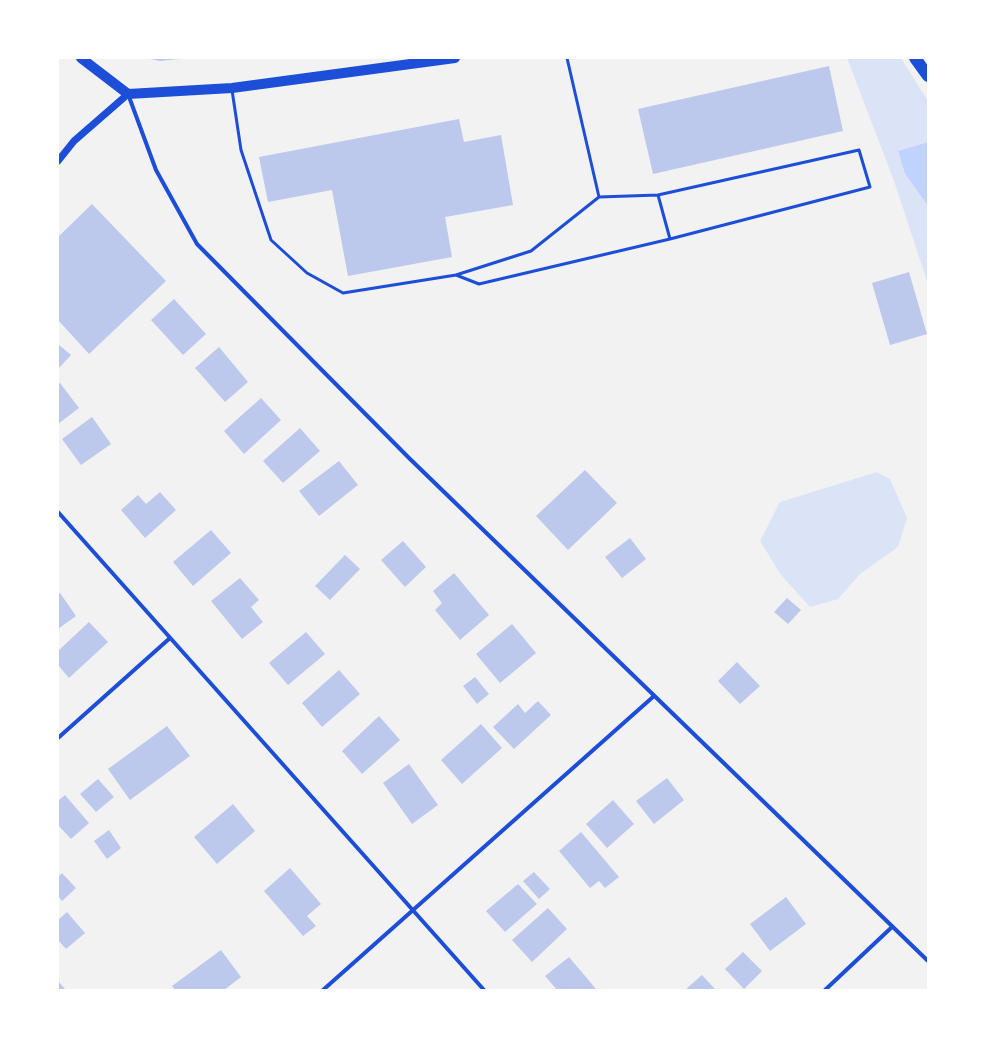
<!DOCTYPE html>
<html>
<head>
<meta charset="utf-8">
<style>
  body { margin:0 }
  #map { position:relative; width:986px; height:1048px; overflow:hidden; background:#f2f2f2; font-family:"Alegreya Sans",sans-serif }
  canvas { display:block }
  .frame { position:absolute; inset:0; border:59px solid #fff; pointer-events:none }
</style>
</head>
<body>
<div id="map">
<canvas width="986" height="1048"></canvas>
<div class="frame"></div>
</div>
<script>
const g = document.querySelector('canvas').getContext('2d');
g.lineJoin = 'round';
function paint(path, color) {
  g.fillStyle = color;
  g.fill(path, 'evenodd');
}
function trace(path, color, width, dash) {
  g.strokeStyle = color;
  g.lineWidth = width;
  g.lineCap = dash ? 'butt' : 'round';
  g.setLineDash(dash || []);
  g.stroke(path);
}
const green = new Path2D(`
  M 847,58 L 901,58 L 928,101 L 928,142 L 898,151 L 905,174 L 928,206 L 928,284 L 894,181 Z
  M 877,472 L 890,479 L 907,518 L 898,547 L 860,574 L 838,599 L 810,607 L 781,575 L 760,541 L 780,502 Z`);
const water = new Path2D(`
  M 928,142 L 928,206 L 905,174 L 898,151 Z`);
const building = new Path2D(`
  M 145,58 L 180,58 L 180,59 L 160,61 Z
  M 829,66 L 843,131 L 653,174 L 638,109 Z
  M 459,119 L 464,142 L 501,135 L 513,205 L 445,217 L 452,257 L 348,276 L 332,190 L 268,202 L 259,157 Z
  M 92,204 L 166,281 L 89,354 L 58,320 L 58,237 Z
  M 909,272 L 927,334 L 890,345 L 872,283 Z
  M 174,299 L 206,334 L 183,355 L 151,320 Z
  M 58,344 L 71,355 L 58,369 Z
  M 219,347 L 248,382 L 225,402 L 195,368 Z
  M 60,383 L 79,408 L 58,424 L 58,384 Z
  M 261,398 L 281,420 L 244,454 L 224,431 Z
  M 92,417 L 111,444 L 81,465 L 62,439 Z
  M 300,428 L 320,451 L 283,483 L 263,461 Z
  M 339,461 L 358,485 L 319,516 L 299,491 Z
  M 585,470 L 617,503 L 568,550 L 536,516 Z
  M 160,492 L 176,510 L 145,538 L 121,510 L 138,495 L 146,504 Z
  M 211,530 L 231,553 L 193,586 L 173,562 Z
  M 630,538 L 646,559 L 622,578 L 605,557 Z
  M 403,541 L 426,567 L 405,587 L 381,560 Z
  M 345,555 L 360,569 L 330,600 L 315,586 Z
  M 454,573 L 489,615 L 460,640 L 435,610 L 442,603 L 433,591 Z
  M 240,578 L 259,600 L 251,607 L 263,622 L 242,639 L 211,601 Z
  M 60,593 L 76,616 L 58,629 L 58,595 Z
  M 787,598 L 801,610 L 788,624 L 774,612 Z
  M 89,622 L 108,642 L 69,678 L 58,665 L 58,651 Z
  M 512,624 L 536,653 L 500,683 L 476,654 Z
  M 306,632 L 325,654 L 288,685 L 269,663 Z
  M 737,662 L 760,686 L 740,704 L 718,681 Z
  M 339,670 L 360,694 L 322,727 L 302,703 Z
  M 475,677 L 489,694 L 477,704 L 463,686 Z
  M 538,701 L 551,715 L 514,749 L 493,727 L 518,704 L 525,713 Z
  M 379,716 L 400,740 L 362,774 L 342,751 Z
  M 481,724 L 502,748 L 462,784 L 441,760 Z
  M 167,726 L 190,756 L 130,800 L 108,769 Z
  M 409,764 L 438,805 L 412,824 L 383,783 Z
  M 667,778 L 684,800 L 654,824 L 636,801 Z
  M 98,779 L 114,797 L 96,812 L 80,794 Z
  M 65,795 L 89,823 L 71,839 L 58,825 L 58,801 Z
  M 613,800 L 634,824 L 607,848 L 586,824 Z
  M 233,804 L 255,831 L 217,864 L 194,837 Z
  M 109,830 L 121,848 L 107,859 L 94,841 Z
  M 581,832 L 619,877 L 605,888 L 599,881 L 590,888 L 559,851 Z
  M 290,868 L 321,904 L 307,916 L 316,926 L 303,936 L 264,891 Z
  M 534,872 L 550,889 L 539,899 L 523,881 Z
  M 62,873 L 76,888 L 62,901 L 58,896 L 58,877 Z
  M 518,884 L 537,904 L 505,932 L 486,911 Z
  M 786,897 L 806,924 L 770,951 L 750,924 Z
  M 548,908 L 567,929 L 532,962 L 512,940 Z
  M 67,912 L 85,933 L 66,949 L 58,940 L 58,920 Z
  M 221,950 L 241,977 L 224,990 L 175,990 L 172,986 Z
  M 743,952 L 762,971 L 744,989 L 725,969 Z
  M 569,957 L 596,989 L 595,990 L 557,990 L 545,976 Z
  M 702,975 L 716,990 L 685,990 Z
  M 58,981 L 65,989 L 64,990 L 58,990 Z`);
const service = new Path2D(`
  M 232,90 L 241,150 L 271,240 L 307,273 L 343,293 L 456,275 L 479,284 L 670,239 L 870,187 L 859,150 L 658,195 L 599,197 L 567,58
  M 658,195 L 670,239
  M 456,275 L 531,251 L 599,197`);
const minor = new Path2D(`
  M 128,94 L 156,170 L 197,244 L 409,458 L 928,961
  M 58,512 L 484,990
  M 58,738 L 170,638
  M 323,990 L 654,696
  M 825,990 L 892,927`);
const tertiary = new Path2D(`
  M 58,161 L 74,141 L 128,94`);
const primary = new Path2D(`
  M 81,58 L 128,94 L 232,88 L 455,58`);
const motorway = new Path2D(`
  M 915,58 L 928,76`);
paint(green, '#dbe4f7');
paint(water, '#bfd3fe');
paint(building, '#bdc9ec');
trace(service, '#1d4ed8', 3);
trace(minor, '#1d4ed8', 4);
trace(tertiary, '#1d4ed8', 7);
trace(primary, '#1d4ed8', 10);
trace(motorway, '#1d4ed8', 12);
</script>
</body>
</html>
